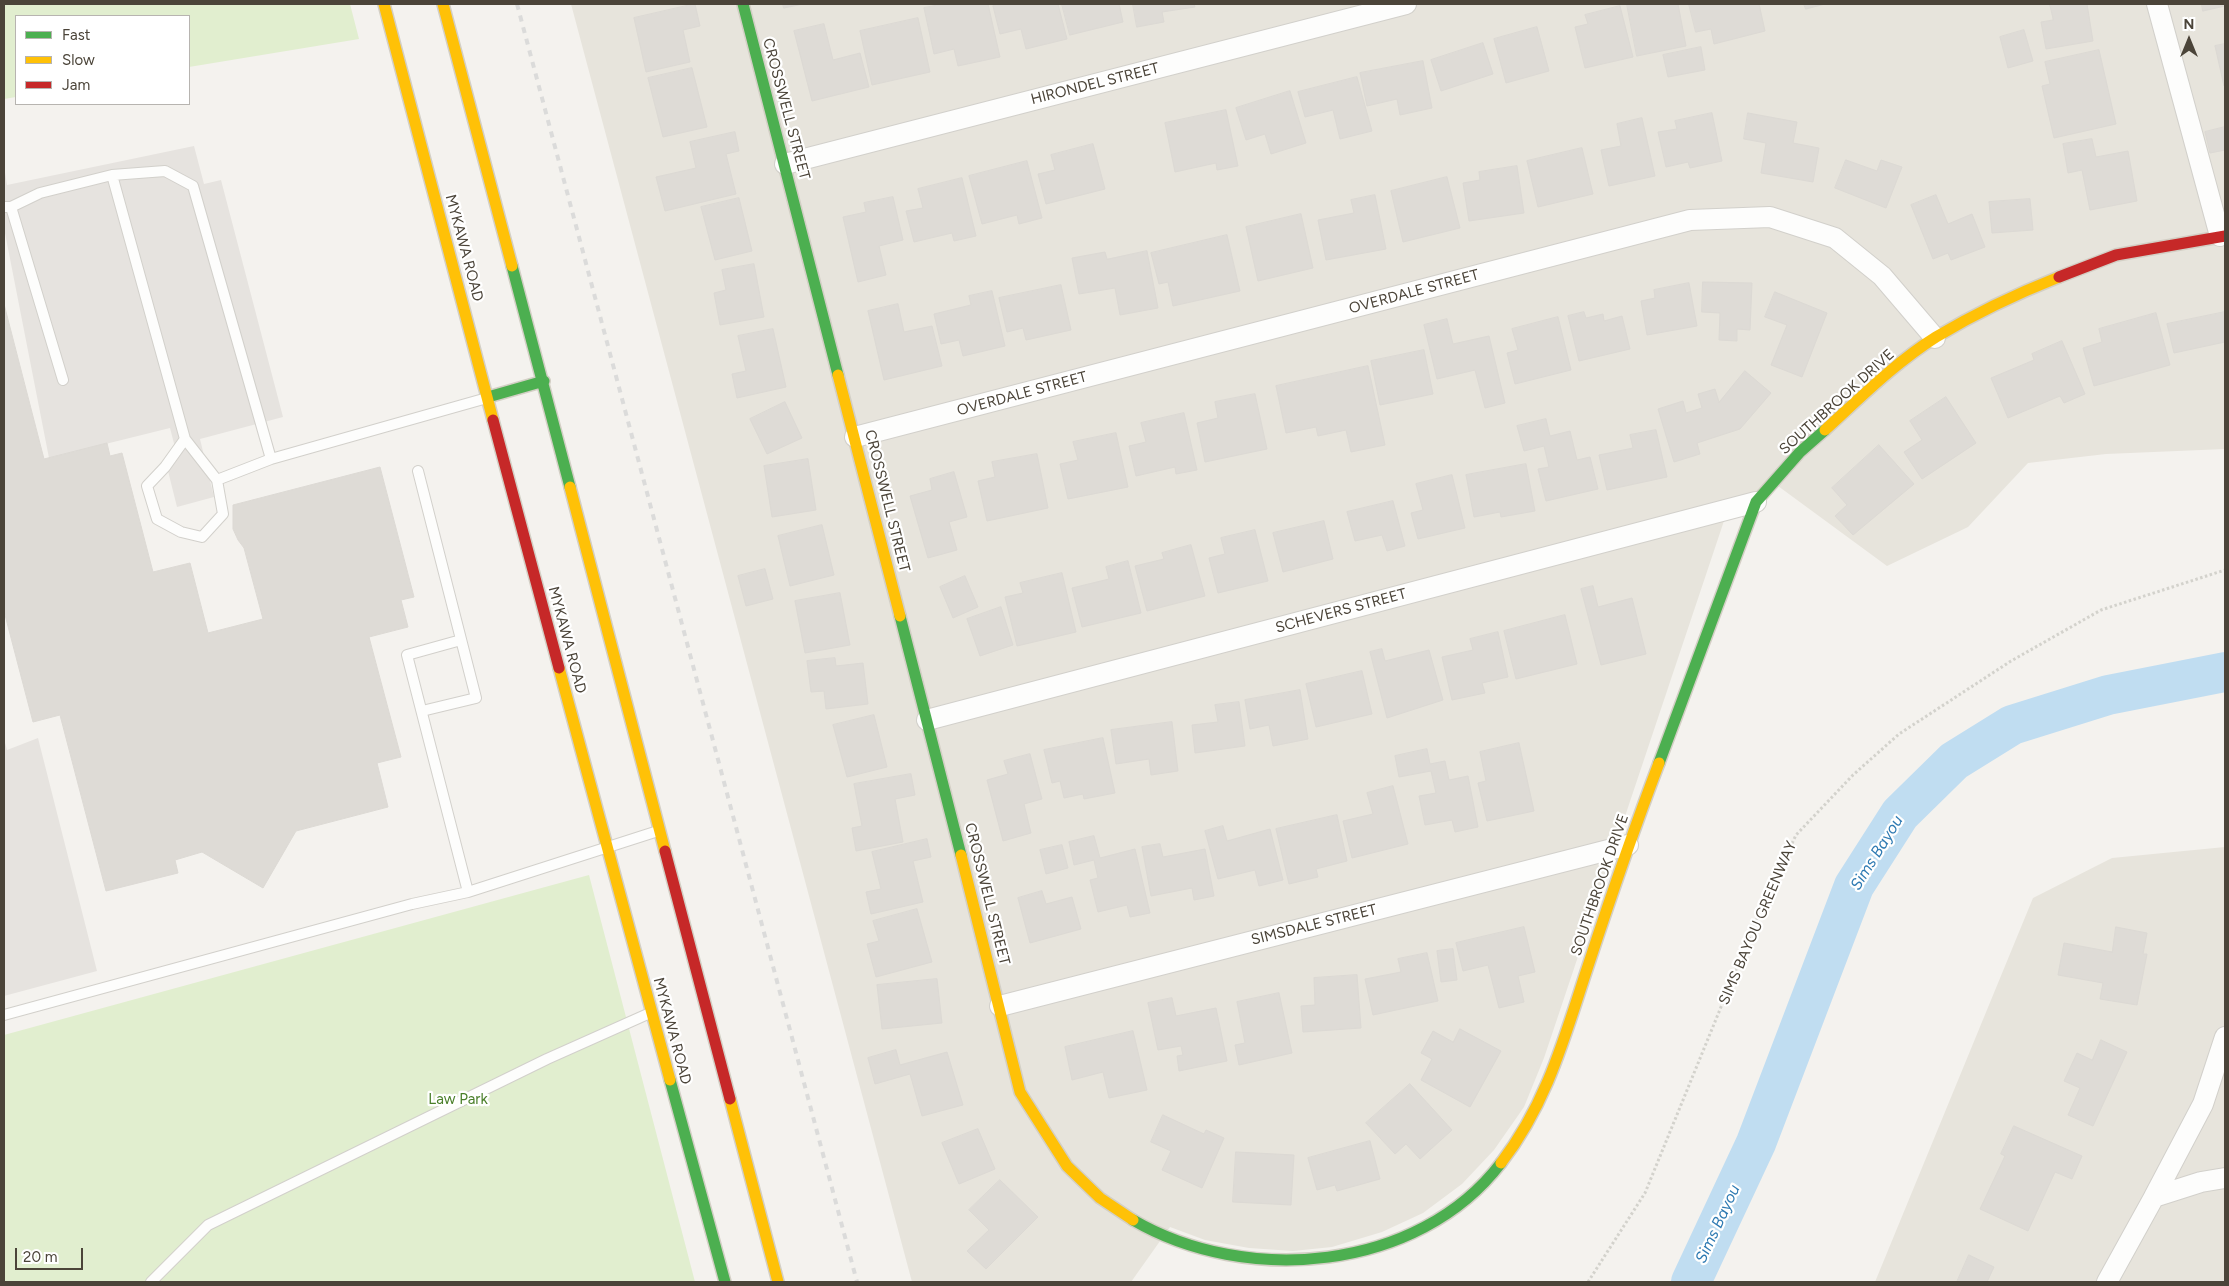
<!DOCTYPE html>
<html>
<head>
<meta charset="utf-8">
<style>
  body { margin:0 }
  #map { position:relative; width:2229px; height:1286px; overflow:hidden; background:#f4f2ee; font-family:Figtree,sans-serif }
  canvas { display:block }
  .frame { position:absolute; inset:0; border:5px solid #4b4439; pointer-events:none }
  .legend { position:absolute; left:15px; top:15px; width:175px; height:90px; box-sizing:border-box; background:#fff; border:1px solid #b7b4b0; margin:0; padding:6px 9px; list-style:none; font-size:15px; color:#4b4439 }
  .legend li { display:flex; align-items:center; gap:10px; height:25px }
  .legend b { width:25px; border:1px solid #b7b4b0 }
  .north { position:absolute; left:2164px; top:15px; width:50px; height:50px; -webkit-text-stroke:4px #fff; paint-order:stroke; rotate:0deg; font-size:14px; font-weight:700; line-height:20px; text-align:center; color:#4b4439 }
  .north::after { content:''; display:block; margin:auto; width:18px; height:22px; background:#4b4439; clip-path:polygon(50% 0,100% 100%,50% 72%,0 100%) }
  .scale { position:absolute; left:15px; top:1248px; width:68px; height:22px; box-sizing:border-box; border:2px solid #4b4439; border-top:0; padding-left:6px; font-size:15px; line-height:18px; white-space:nowrap; color:#4b4439; -webkit-text-stroke:4px #fff; paint-order:stroke }
</style>
</head>
<body>
<div id="map">
<canvas width="2229" height="1286"></canvas>
<div class="frame"></div>
<ul class="legend">
<li><b style="height:6px;background:#4caf50"></b>Fast</li>
<li><b style="height:6px;background:#ffc107"></b>Slow</li>
<li><b style="height:6px;background:#c62828"></b>Jam</li>
</ul>
<div class="north">N</div>
<div class="scale">20 m</div>
</div>
<script>
const g = document.querySelector('canvas').getContext('2d');
g.lineJoin = 'round';
function paint(path, color) {
  g.fillStyle = color;
  g.fill(path, 'evenodd');
}
function trace(path, color, width, dash) {
  g.strokeStyle = color;
  g.lineWidth = width;
  g.lineCap = dash ? 'butt' : 'round';
  g.setLineDash(dash || []);
  g.stroke(path);
}
function label(font, color, halo, rows, align = 'center') {
  g.font = font + ' Figtree,sans-serif';
  g.lineWidth = 4.5;
  g.setLineDash([]);
  g.textBaseline = 'middle';
  g.strokeStyle = halo;
  g.fillStyle = color;
  for (const [text, x, y, turn = 0] of rows) {
    g.save();
    g.translate(x, y);
    g.rotate((+turn || 0) * Math.PI / 180);
    g.textAlign = isNaN(turn) ? turn : align;
    if (halo) g.strokeText(text, 0, 0);
    g.fillText(text, 0, 0);
    g.restore();
  }
}
const residential = new Path2D(`
  M 571,4 L 2225,4 L 2225,449 L 2106,454 L 2028,463 L 1968,527 L 1887,566 L 1778,486 L 1731,500 L 1544,1058 L 1524,1107 L 1494,1150 L 1462,1184 L 1423,1213 L 1382,1232 L 1332,1247 L 1293,1251 L 1249,1248 L 1205,1240 L 1170,1227 L 1131,1282 L 912,1282 Z
  M 2225,847 L 2225,1282 L 1875,1282 L 2033,898 L 2112,858 Z`);
const green = new Path2D(`
  M 4,4 L 350,4 L 359,39 L 189,67 L 189,16 L 16,16 L 16,97 L 4,99 Z
  M 589,875 L 695,1282 L 4,1282 L 4,1035 Z`);
const parking = new Path2D(`
  M 194,146 L 204,184 L 221,180 L 283,417 L 200,439 L 214,497 L 177,507 L 166,463 L 178,459 L 170,428 L 49,458 L 4,228 L 4,166 L 7,185 Z
  M 38,738 L 97,971 L 4,996 L 4,739 L 7,750 Z`);
const river = new Path2D(`
  M 1691,1282 L 1756,1143 L 1854,886 L 1900,814 L 1954,761 L 2012,725 L 2108,695 L 2225,672`);
const building = new Path2D(`
  M 695,4 L 700,26 L 683,30 L 690,62 L 646,72 L 634,18 Z
  M 783,4 L 803,4 L 784,8 Z
  M 943,4 L 988,4 L 1000,57 L 958,66 L 954,49 L 934,54 L 924,8 Z
  M 1004,4 L 1058,4 L 1067,39 L 1026,49 L 1021,29 L 1000,34 L 993,6 Z
  M 1062,4 L 1119,4 L 1123,22 L 1070,35 Z
  M 1133,4 L 1194,4 L 1195,7 L 1162,12 L 1164,22 L 1137,27 Z
  M 1627,4 L 1678,4 L 1686,46 L 1637,56 Z
  M 1689,4 L 1759,4 L 1765,31 L 1714,44 L 1711,29 L 1696,32 Z
  M 1804,4 L 1825,4 L 1806,9 Z
  M 2050,4 L 2087,4 L 2093,41 L 2046,49 L 2041,22 L 2053,20 Z
  M 2202,4 L 2225,4 L 2225,6 L 2203,11 Z
  M 1620,6 L 1633,57 L 1585,68 L 1575,27 L 1588,24 L 1585,15 Z
  M 918,18 L 930,72 L 872,85 L 860,31 Z
  M 824,24 L 833,60 L 860,53 L 869,87 L 812,101 L 794,31 Z
  M 1537,27 L 1549,71 L 1506,83 L 1494,39 Z
  M 2024,30 L 2033,61 L 2008,68 L 2000,37 Z
  M 1483,43 L 1493,74 L 1441,91 L 1431,60 Z
  M 2225,44 L 2225,86 L 2224,86 L 2215,46 Z
  M 1701,47 L 1705,70 L 1668,77 L 1663,55 Z
  M 2099,50 L 2116,124 L 2054,138 L 2042,86 L 2050,84 L 2045,62 Z
  M 1423,61 L 1432,108 L 1400,115 L 1397,99 L 1367,106 L 1360,73 Z
  M 692,68 L 707,127 L 663,137 L 648,78 Z
  M 1357,77 L 1372,131 L 1340,139 L 1333,110 L 1305,117 L 1298,92 Z
  M 1290,91 L 1306,143 L 1271,154 L 1265,134 L 1246,140 L 1236,108 Z
  M 1226,110 L 1238,166 L 1217,170 L 1216,163 L 1175,172 L 1165,123 Z
  M 1712,113 L 1722,161 L 1690,168 L 1688,162 L 1666,167 L 1658,132 L 1677,129 L 1675,121 Z
  M 1748,113 L 1797,122 L 1793,143 L 1819,148 L 1813,182 L 1761,173 L 1766,143 L 1744,139 Z
  M 1642,118 L 1655,176 L 1609,186 L 1601,150 L 1621,146 L 1617,124 Z
  M 2225,127 L 2225,150 L 2210,153 L 2205,132 Z
  M 735,132 L 739,151 L 726,154 L 736,194 L 665,211 L 656,177 L 696,168 L 690,142 Z
  M 2092,139 L 2096,157 L 2128,151 L 2137,201 L 2090,210 L 2082,170 L 2068,173 L 2063,144 Z
  M 1093,144 L 1105,189 L 1046,204 L 1038,174 L 1055,170 L 1051,155 Z
  M 1582,148 L 1593,194 L 1538,207 L 1527,161 Z
  M 1846,160 L 1877,171 L 1881,160 L 1902,167 L 1886,208 L 1835,188 Z
  M 1027,161 L 1042,218 L 1019,224 L 1017,215 L 982,224 L 969,176 Z
  M 1517,166 L 1524,213 L 1469,221 L 1463,183 L 1480,180 L 1479,172 Z
  M 1447,177 L 1460,228 L 1403,242 L 1391,191 Z
  M 962,178 L 976,236 L 954,241 L 952,233 L 914,242 L 906,211 L 923,208 L 918,189 Z
  M 1375,195 L 1386,249 L 1326,260 L 1318,220 L 1354,213 L 1351,200 Z
  M 1936,195 L 1948,224 L 1972,214 L 1985,247 L 1951,260 L 1948,253 L 1933,259 L 1911,205 Z
  M 893,197 L 903,240 L 879,246 L 886,275 L 858,282 L 843,217 L 866,212 L 864,203 Z
  M 739,198 L 752,251 L 715,260 L 701,207 Z
  M 2030,199 L 2033,230 L 1992,233 L 1989,202 Z
  M 1301,214 L 1313,268 L 1258,281 L 1246,227 Z
  M 1227,235 L 1240,291 L 1173,306 L 1168,282 L 1159,284 L 1151,253 Z
  M 1147,251 L 1158,308 L 1120,315 L 1115,288 L 1079,294 L 1072,258 L 1105,252 L 1107,259 Z
  M 754,264 L 764,317 L 720,325 L 714,293 L 726,290 L 722,270 Z
  M 1703,282 L 1752,283 L 1750,330 L 1737,329 L 1737,341 L 1719,340 L 1720,313 L 1702,312 Z
  M 1689,283 L 1697,326 L 1647,335 L 1641,301 L 1655,298 L 1654,290 Z
  M 1061,285 L 1071,330 L 1026,340 L 1023,328 L 1007,332 L 999,298 Z
  M 992,291 L 1005,346 L 963,356 L 959,340 L 941,344 L 934,314 L 971,305 L 969,296 Z
  M 1775,292 L 1827,313 L 1802,377 L 1771,365 L 1787,325 L 1765,317 Z
  M 4,304 L 44,459 L 107,443 L 110,456 L 122,453 L 153,572 L 190,563 L 208,633 L 263,619 L 244,548 L 238,540 L 233,529 L 233,505 L 380,467 L 414,597 L 401,600 L 408,627 L 369,637 L 401,757 L 377,763 L 388,807 L 296,831 L 263,888 L 202,852 L 175,860 L 178,873 L 106,891 L 60,715 L 33,722 L 4,611 Z
  M 898,304 L 904,332 L 932,326 L 942,366 L 884,380 L 868,311 Z
  M 1584,312 L 1586,318 L 1603,314 L 1604,321 L 1622,316 L 1630,349 L 1579,361 L 1568,316 Z
  M 2225,312 L 2225,342 L 2174,353 L 2167,324 Z
  M 2156,313 L 2170,365 L 2094,386 L 2083,348 L 2102,342 L 2099,329 Z
  M 1558,317 L 1571,370 L 1515,384 L 1507,353 L 1518,350 L 1512,329 Z
  M 1447,319 L 1453,344 L 1489,336 L 1505,403 L 1485,408 L 1475,370 L 1437,379 L 1424,325 Z
  M 773,329 L 786,387 L 737,398 L 732,374 L 746,371 L 738,336 Z
  M 2062,341 L 2085,394 L 2064,403 L 2060,396 L 2008,418 L 1991,378 L 2034,360 L 2032,354 Z
  M 1424,350 L 1433,394 L 1380,405 L 1371,361 Z
  M 1368,366 L 1385,445 L 1351,452 L 1346,430 L 1318,436 L 1316,427 L 1286,433 L 1276,386 Z
  M 1745,371 L 1771,393 L 1740,429 L 1697,443 L 1700,454 L 1674,462 L 1658,409 L 1683,401 L 1686,413 L 1702,408 L 1698,394 L 1715,389 L 1719,402 Z
  M 1255,394 L 1267,449 L 1205,462 L 1197,423 L 1218,418 L 1215,402 Z
  M 1946,397 L 1976,443 L 1922,479 L 1904,452 L 1922,440 L 1910,421 Z
  M 785,402 L 802,438 L 767,454 L 750,419 Z
  M 1184,413 L 1197,470 L 1176,474 L 1175,467 L 1136,476 L 1129,446 L 1146,442 L 1141,423 Z
  M 1546,419 L 1550,436 L 1570,431 L 1577,460 L 1590,457 L 1598,489 L 1546,501 L 1538,469 L 1549,467 L 1544,446 L 1524,451 L 1517,426 Z
  M 1656,430 L 1667,477 L 1607,490 L 1599,455 L 1633,448 L 1630,435 Z
  M 1116,433 L 1128,487 L 1068,499 L 1060,464 L 1078,460 L 1073,442 Z
  M 1879,445 L 1914,484 L 1853,535 L 1835,516 L 1847,505 L 1832,488 Z
  M 1037,454 L 1048,508 L 987,521 L 978,481 L 995,477 L 992,462 Z
  M 808,459 L 816,510 L 772,517 L 764,466 Z
  M 1526,464 L 1535,511 L 1501,517 L 1500,512 L 1474,517 L 1466,475 Z
  M 954,472 L 967,517 L 949,522 L 957,550 L 928,558 L 910,496 L 932,490 L 930,479 Z
  M 1452,475 L 1465,528 L 1418,539 L 1411,513 L 1423,510 L 1416,484 Z
  M 1393,501 L 1405,546 L 1387,551 L 1382,535 L 1355,541 L 1347,512 Z
  M 1324,521 L 1333,559 L 1283,572 L 1273,533 Z
  M 822,525 L 834,575 L 790,586 L 778,536 Z
  M 1255,530 L 1268,581 L 1218,593 L 1209,558 L 1225,554 L 1221,538 Z
  M 1191,545 L 1205,596 L 1147,611 L 1135,566 L 1164,559 L 1162,553 Z
  M 1128,561 L 1141,613 L 1082,627 L 1072,588 L 1109,579 L 1106,567 Z
  M 765,569 L 773,599 L 746,606 L 738,576 Z
  M 1062,573 L 1076,632 L 1017,646 L 1005,597 L 1023,593 L 1020,583 Z
  M 965,576 L 978,607 L 953,618 L 940,587 Z
  M 1593,586 L 1598,607 L 1632,598 L 1646,654 L 1601,665 L 1581,589 Z
  M 840,593 L 850,645 L 805,653 L 795,601 Z
  M 1001,607 L 1013,645 L 980,656 L 967,619 Z
  M 1565,615 L 1577,664 L 1516,679 L 1504,631 Z
  M 1498,632 L 1508,677 L 1482,683 L 1485,693 L 1452,700 L 1442,657 L 1473,650 L 1470,639 Z
  M 1382,649 L 1385,661 L 1429,650 L 1443,700 L 1387,718 L 1370,652 Z
  M 835,658 L 836,666 L 863,663 L 868,704 L 826,709 L 824,691 L 811,692 L 807,661 Z
  M 1362,671 L 1372,714 L 1316,727 L 1306,684 Z
  M 1300,690 L 1308,739 L 1273,746 L 1269,725 L 1250,729 L 1245,700 Z
  M 1239,702 L 1245,746 L 1195,753 L 1192,725 L 1218,722 L 1215,705 Z
  M 874,715 L 887,767 L 847,777 L 833,725 Z
  M 1172,722 L 1178,771 L 1151,775 L 1149,759 L 1116,764 L 1111,730 Z
  M 1103,738 L 1115,793 L 1084,799 L 1083,794 L 1064,798 L 1060,781 L 1052,783 L 1044,750 Z
  M 1519,743 L 1534,811 L 1487,821 L 1478,783 L 1486,781 L 1480,752 Z
  M 1427,749 L 1430,764 L 1445,761 L 1449,780 L 1468,776 L 1478,827 L 1455,832 L 1452,820 L 1425,825 L 1419,796 L 1436,793 L 1431,771 L 1399,777 L 1395,756 Z
  M 1030,754 L 1042,799 L 1024,804 L 1031,833 L 1003,841 L 987,780 L 1008,774 L 1004,761 Z
  M 911,774 L 915,795 L 895,799 L 903,842 L 856,851 L 852,828 L 862,826 L 854,784 Z
  M 1393,786 L 1408,844 L 1352,858 L 1343,821 L 1373,814 L 1367,793 Z
  M 1337,815 L 1347,861 L 1316,869 L 1318,877 L 1289,884 L 1276,829 Z
  M 1223,826 L 1227,841 L 1270,829 L 1283,880 L 1259,886 L 1255,870 L 1218,879 L 1205,831 Z
  M 1094,836 L 1100,858 L 1135,849 L 1150,913 L 1130,917 L 1127,905 L 1098,912 L 1090,880 L 1098,878 L 1094,860 L 1074,865 L 1069,842 Z
  M 927,839 L 931,857 L 913,861 L 923,902 L 871,914 L 866,892 L 881,889 L 872,852 Z
  M 1160,844 L 1163,857 L 1205,849 L 1214,896 L 1194,900 L 1192,888 L 1151,896 L 1142,847 Z
  M 1062,845 L 1068,868 L 1046,874 L 1040,850 Z
  M 1042,891 L 1046,904 L 1072,897 L 1081,929 L 1030,943 L 1018,898 Z
  M 917,909 L 932,962 L 876,977 L 867,944 L 879,941 L 873,921 Z
  M 1524,927 L 1535,972 L 1518,976 L 1524,1002 L 1499,1008 L 1488,965 L 1463,971 L 1456,943 Z
  M 2116,927 L 2147,933 L 2143,954 L 2147,954 L 2137,1005 L 2100,999 L 2103,983 L 2058,975 L 2064,943 L 2112,952 Z
  M 1453,949 L 1457,980 L 1441,982 L 1437,951 Z
  M 1427,953 L 1438,1001 L 1373,1015 L 1365,979 L 1401,972 L 1398,959 Z
  M 1357,975 L 1361,1028 L 1303,1032 L 1301,1006 L 1315,1005 L 1314,978 Z
  M 937,979 L 942,1023 L 882,1029 L 877,985 Z
  M 1279,993 L 1292,1053 L 1239,1065 L 1235,1045 L 1245,1043 L 1237,1002 Z
  M 1172,998 L 1176,1016 L 1216,1008 L 1227,1061 L 1179,1071 L 1177,1056 L 1183,1055 L 1181,1046 L 1158,1050 L 1148,1003 Z
  M 1460,1029 L 1501,1051 L 1470,1107 L 1421,1080 L 1432,1059 L 1421,1053 L 1433,1031 L 1453,1042 Z
  M 1133,1031 L 1147,1090 L 1109,1098 L 1103,1072 L 1072,1080 L 1065,1047 Z
  M 2101,1040 L 2127,1052 L 2093,1126 L 2068,1115 L 2080,1088 L 2064,1081 L 2077,1053 L 2092,1060 Z
  M 896,1050 L 900,1065 L 947,1052 L 963,1105 L 922,1116 L 910,1074 L 875,1084 L 868,1058 Z
  M 1410,1084 L 1452,1130 L 1420,1159 L 1406,1144 L 1395,1154 L 1366,1123 Z
  M 1163,1115 L 1204,1134 L 1206,1130 L 1224,1138 L 1202,1188 L 1162,1170 L 1171,1151 L 1151,1142 Z
  M 2014,1126 L 2082,1156 L 2072,1179 L 2055,1172 L 2028,1231 L 1980,1209 L 2005,1156 L 2001,1154 Z
  M 978,1129 L 995,1169 L 959,1184 L 942,1143 Z
  M 1370,1141 L 1380,1179 L 1337,1191 L 1335,1185 L 1317,1190 L 1308,1158 Z
  M 1236,1152 L 1294,1155 L 1291,1205 L 1233,1202 Z
  M 1000,1180 L 1038,1217 L 986,1269 L 967,1251 L 989,1230 L 969,1210 Z
  M 1969,1255 L 1994,1267 L 1987,1282 L 1957,1282 Z`);
const path = new Path2D(`
  M 1588,1282 L 1645,1193 L 1759,914 L 1796,835 L 1853,775 L 1899,734 L 2011,661 L 2101,610 L 2225,570`);
const lane = new Path2D(`
  M 112,175 L 185,439 L 217,480 L 271,459 L 487,398
  M 4,207 L 11,207 L 40,193 L 112,175 L 165,171 L 193,186 L 271,459
  M 11,207 L 63,380
  M 185,439 L 165,467 L 147,486 L 157,519 L 181,532 L 202,537 L 223,514 L 217,480
  M 418,471 L 476,698 L 422,711
  M 461,640 L 407,655 L 468,892
  M 4,1015 L 412,904 L 468,892 L 658,831
  M 151,1282 L 208,1225 L 547,1059 L 650,1013`);
const street = new Path2D(`
  M 2157,4 L 2220,236
  M 785,164 L 1406,4
  M 855,437 L 1690,220 L 1770,217 L 1835,238 L 1882,276 L 1935,338
  M 927,720 L 1756,502
  M 1000,1006 L 1628,845
  M 2154,1197 L 2203,1104 L 2225,1037
  M 2107,1282 L 2154,1197 L 2201,1182 L 2225,1178`);
const fast = new Path2D(`
  M 743,4 L 838,375
  M 512,266 L 570,487
  M 488,397 L 544,381
  M 900,616 L 961,855
  M 1659,763 L 1756,502 L 1800,452 L 1825,430
  M 670,1080 L 725,1282
  M 1133,1220 C 1246,1286 1418,1272 1501,1163`);
const slow = new Path2D(`
  M 384,4 L 493,420
  M 443,4 L 512,266
  M 838,375 L 900,616
  M 1825,430 C 1860,398 1896,362 1936,337 C 1976,313 2016,294 2059,277
  M 570,487 L 665,851
  M 559,668 L 670,1080
  M 961,855 L 1020,1092 L 1067,1166 L 1100,1198 L 1133,1220
  M 730,1099 L 778,1282
  M 1501,1163 C 1548,1102 1565,1035 1589,963 C 1611,896 1634,829 1659,763`);
const jam = new Path2D(`
  M 2059,277 L 2116,255 L 2225,236
  M 493,420 L 559,668
  M 665,851 L 730,1099`);
const rail = new Path2D(`
  M 517,4 L 857,1282`);
const streetNames = [
  ["HIRONDEL STREET",1095,84,-14],
  ["CROSSWELL STREET",786,109,75],
  ["MYKAWA ROAD",464,248,75],
  ["OVERDALE STREET",1414,292,-15],
  ["OVERDALE STREET",1022,394,-15],
  ["SOUTHBROOK DRIVE",1837,402,-42],
  ["CROSSWELL STREET",887,501,76],
  ["SCHEVERS STREET",1341,611,-15],
  ["MYKAWA ROAD",567,640,75],
  ["SOUTHBROOK DRIVE",1600,885,-71],
  ["CROSSWELL STREET",987,894,76],
  ["SIMS BAYOU GREENWAY",1758,923,-67],
  ["SIMSDALE STREET",1314,925,-14],
  ["MYKAWA ROAD",672,1031,75]
];
const parkNames = [
  ["Law Park",458,1100]
];
const waterNames = [
  ["Sims Bayou",1877,853,-58],
  ["Sims Bayou",1718,1224,-65]
];
paint(residential, '#e7e4dc');
paint(green, '#e1eecf');
paint(parking, '#e6e3df');
trace(river, '#c0ddf1', 40);
paint(building, '#dedbd6');
trace(building, '#dcd9d4', 1);
trace(lane, '#d2d0cb', 12);
trace(street, '#d2d0cb', 22);
trace(fast, '#d3cfc5', 14);
trace(slow, '#d3cfc5', 14);
trace(jam, '#d3cfc5', 14);
trace(path, '#d3d2cc', 3, [2.5, 2.5]);
trace(lane, '#fdfdfc', 10);
trace(street, '#fdfdfc', 20);
trace(fast, '#4caf50', 11);
trace(slow, '#ffc107', 11);
trace(jam, '#c62828', 11);
trace(rail, '#dbdbda', 4, [6, 6]);
label('15px', '#4b4439', '#fff', streetNames);
label('15px', '#4a7f2a', '#fff', parkNames);
label('italic 16px', '#2e7ab2', '#fff', waterNames);
</script>
</body>
</html>
